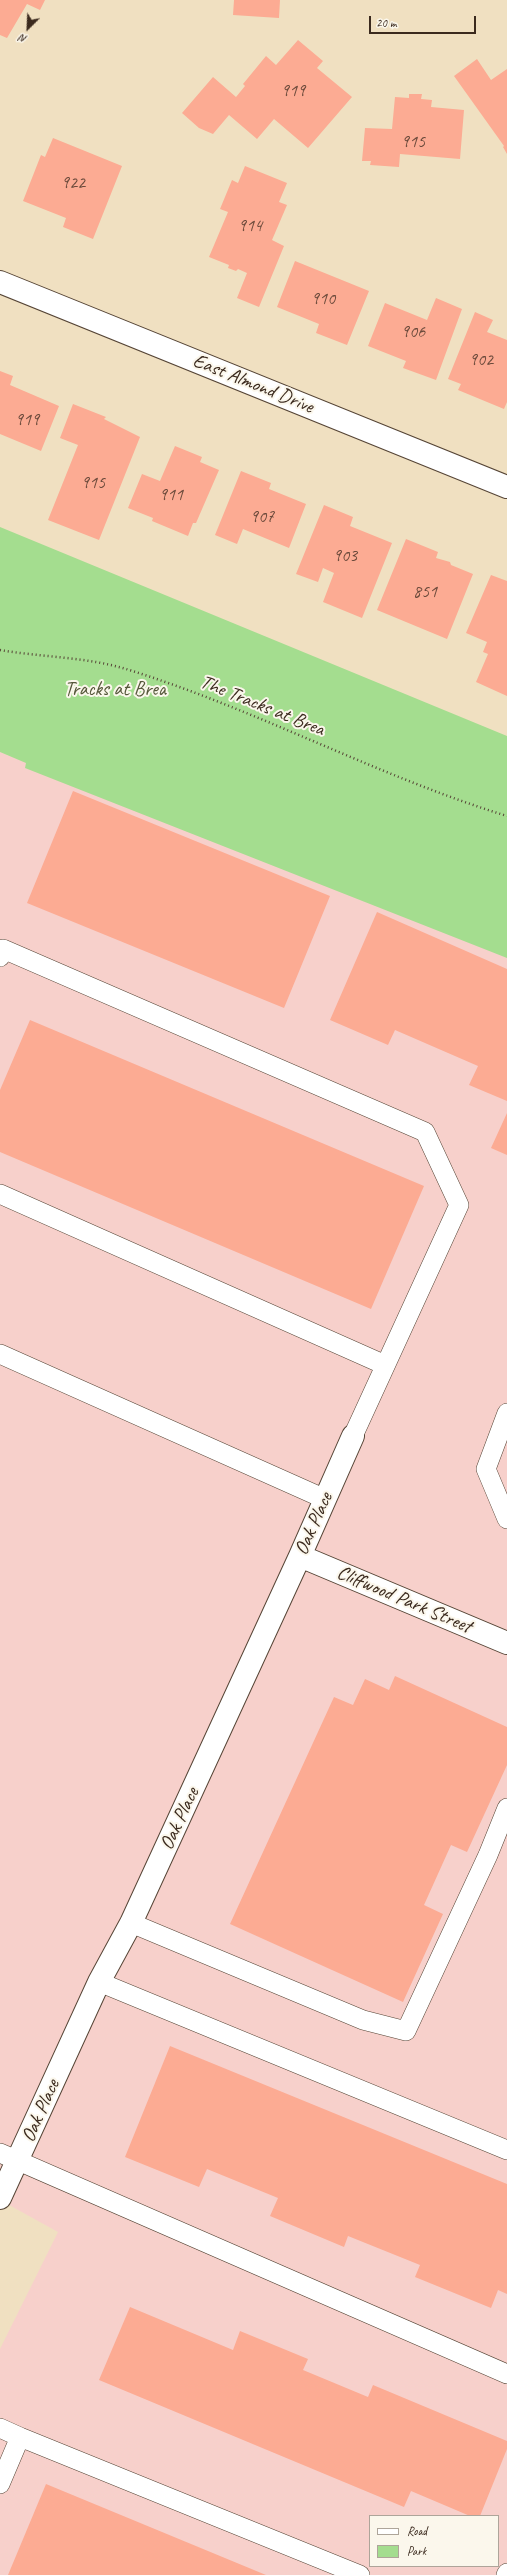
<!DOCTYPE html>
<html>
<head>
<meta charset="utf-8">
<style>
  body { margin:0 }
  #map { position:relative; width:507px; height:2575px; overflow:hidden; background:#f0e0c1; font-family:Caveat,sans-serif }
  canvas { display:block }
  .legend { position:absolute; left:369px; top:2515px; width:130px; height:52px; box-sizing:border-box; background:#fbf7ec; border:1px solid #aea59a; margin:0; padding:5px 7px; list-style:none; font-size:12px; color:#3b2a1e }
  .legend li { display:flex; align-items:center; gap:8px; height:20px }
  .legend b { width:20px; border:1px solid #aea59a }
  .north { position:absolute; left:8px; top:8px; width:40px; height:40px; -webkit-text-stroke:3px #fbf7ec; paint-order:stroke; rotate:204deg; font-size:11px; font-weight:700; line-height:16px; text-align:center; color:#3b2a1e }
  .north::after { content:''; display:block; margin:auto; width:14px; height:18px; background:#3b2a1e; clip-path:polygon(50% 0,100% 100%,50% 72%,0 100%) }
  .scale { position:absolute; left:369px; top:16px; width:107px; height:18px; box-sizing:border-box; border:2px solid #3b2a1e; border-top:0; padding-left:5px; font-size:12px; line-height:14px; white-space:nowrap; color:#3b2a1e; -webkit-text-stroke:3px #fbf7ec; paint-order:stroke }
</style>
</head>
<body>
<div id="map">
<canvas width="507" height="2575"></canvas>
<ul class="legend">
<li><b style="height:5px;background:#fff"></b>Road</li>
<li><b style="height:11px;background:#a4dd8f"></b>Park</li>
</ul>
<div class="north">N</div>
<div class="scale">20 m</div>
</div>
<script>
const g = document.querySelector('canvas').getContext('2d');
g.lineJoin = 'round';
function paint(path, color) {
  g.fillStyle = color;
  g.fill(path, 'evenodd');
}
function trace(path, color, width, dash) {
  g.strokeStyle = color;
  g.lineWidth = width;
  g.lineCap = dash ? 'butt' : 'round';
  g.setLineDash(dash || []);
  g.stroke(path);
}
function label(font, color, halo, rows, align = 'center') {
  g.font = font + ' Caveat,sans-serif';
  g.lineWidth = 4;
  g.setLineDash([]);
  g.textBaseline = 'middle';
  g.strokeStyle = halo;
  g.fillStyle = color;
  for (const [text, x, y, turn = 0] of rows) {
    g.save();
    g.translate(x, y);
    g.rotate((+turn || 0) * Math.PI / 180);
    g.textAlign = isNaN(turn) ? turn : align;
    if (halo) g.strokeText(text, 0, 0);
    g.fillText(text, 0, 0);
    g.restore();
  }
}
const built = new Path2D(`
  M 0,752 L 507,957 L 507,2575 L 0,2575 L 0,2349 L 58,2232 L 0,2200 ZM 370,2516 L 498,2516 L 498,2566 L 370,2566 Z`);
const green = new Path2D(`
  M 0,527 L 507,736 L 507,958 L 25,768 L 26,763 L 0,752 Z`);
const building = new Path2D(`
  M 0,0 L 45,0 L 40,10 L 27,4 L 7,38 L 0,35 Z
  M 234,0 L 280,0 L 279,18 L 233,15 Z
  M 298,40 L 323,61 L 317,68 L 352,97 L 308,148 L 274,119 L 257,139 L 229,115 L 213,134 L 199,128 L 182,113 L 213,77 L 236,97 L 245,86 L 243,84 L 266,56 L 276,65 Z
  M 477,59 L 491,80 L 507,69 L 507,154 L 503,147 L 504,146 L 454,76 Z
  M 409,94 L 422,94 L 421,99 L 432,100 L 431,107 L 464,110 L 460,159 L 400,154 L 399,167 L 370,165 L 371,161 L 362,161 L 365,128 L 392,129 L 395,97 L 409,98 Z
  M 53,138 L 122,166 L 93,239 L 63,227 L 66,218 L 23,201 L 41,155 L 45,157 Z
  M 245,166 L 287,183 L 279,202 L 287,205 L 272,240 L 284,246 L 259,307 L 237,298 L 247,273 L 238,269 L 236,271 L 228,268 L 229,265 L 209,257 L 228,212 L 220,209 L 232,180 L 238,183 Z
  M 295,261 L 369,291 L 347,345 L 316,333 L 319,324 L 277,307 Z
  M 436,298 L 462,309 L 436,380 L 403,368 L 406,361 L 368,346 L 385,303 L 427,320 Z
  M 475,312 L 493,320 L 487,332 L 507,340 L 507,402 L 504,409 L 458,390 L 461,384 L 448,379 Z
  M 0,371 L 13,376 L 10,385 L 59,406 L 41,451 L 0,434 Z
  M 73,404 L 106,417 L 104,419 L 140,437 L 99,540 L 48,520 L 78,445 L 60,438 Z
  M 175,446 L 202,457 L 200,462 L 219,470 L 196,523 L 193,523 L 188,536 L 152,521 L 153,518 L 128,508 L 142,474 L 160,481 Z
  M 241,471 L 271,483 L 269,489 L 306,504 L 289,548 L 243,529 L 237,544 L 215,535 Z
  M 324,505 L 353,517 L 350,526 L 392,543 L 362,618 L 323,602 L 334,573 L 323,568 L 318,582 L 296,574 Z
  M 406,539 L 438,552 L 436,558 L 450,562 L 451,565 L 473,574 L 447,639 L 377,610 Z
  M 491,575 L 507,581 L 507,696 L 476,682 L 488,654 L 483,652 L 487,642 L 466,633 Z
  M 73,791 L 330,896 L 284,1008 L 27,903 Z
  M 377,912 L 507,969 L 507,1101 L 469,1085 L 478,1066 L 395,1030 L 388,1045 L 330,1020 Z
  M 30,1020 L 424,1186 L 371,1309 L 0,1152 L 0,1090 Z
  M 507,1113 L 507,1155 L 491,1148 Z
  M 395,1676 L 507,1727 L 507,1765 L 467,1852 L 451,1845 L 424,1905 L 443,1914 L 403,2002 L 230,1924 L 334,1697 L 353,1705 L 365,1679 L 389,1690 Z
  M 170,2046 L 507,2184 L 507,2294 L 498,2290 L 491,2308 L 415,2277 L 420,2265 L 348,2236 L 344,2247 L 270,2216 L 278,2198 L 207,2169 L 199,2187 L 125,2157 Z
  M 130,2307 L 233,2350 L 240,2331 L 308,2359 L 303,2370 L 368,2397 L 373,2385 L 507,2441 L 507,2449 L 480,2516 L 470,2516 L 411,2491 L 404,2507 L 99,2380 Z
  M 46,2484 L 266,2575 L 8,2575 Z`);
const path = new Path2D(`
  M 0,650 C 40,657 87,657 126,669 C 256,709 377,776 507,816`);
const service = new Path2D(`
  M 0,957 L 3,949 L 425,1132 L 459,1205 L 353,1436
  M 0,1194 L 385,1365
  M 0,1354 L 325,1499
  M 507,1413 L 486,1469 L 507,1519
  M 131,1923 L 363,2020 L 406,2031 L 488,1855 L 507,1808
  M 99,1982 L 507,2150
  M 0,2153 L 507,2374
  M 0,2428 L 20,2437 L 0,2484
  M 20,2437 L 360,2575
  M 506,2575 L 507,2573`);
const minor = new Path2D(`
  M 0,282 L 507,487
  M 300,1556 L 507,1643
  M 0,2198 L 99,1982 L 131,1923 L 300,1556 L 353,1436`);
const numberNames = [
  ["919",293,91],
  ["915",413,142],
  ["922",73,183],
  ["914",250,226],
  ["910",323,299],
  ["906",413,332],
  ["902",481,360],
  ["919",27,420],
  ["915",93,483],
  ["911",171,495],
  ["907",262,517],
  ["903",345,556],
  ["851",425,592]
];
const streetNames = [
  ["East Almond Drive",253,384,22],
  ["The Tracks at Brea",262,706,22],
  ["Oak Place",314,1524,-66],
  ["Cliffwood Park Street",404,1600,23],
  ["Oak Place",180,1819,-65],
  ["Oak Place",41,2111,-66]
];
const parkNames = [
  ["Tracks at Brea",115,690]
];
paint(built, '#f7d0cb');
paint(green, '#a4dd8f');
paint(building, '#fcab93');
trace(service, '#564536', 20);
trace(minor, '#564536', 24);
trace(path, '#564536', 2.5, [1, 3]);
trace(service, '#fff', 19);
trace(minor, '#fff', 22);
label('18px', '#6b4a3b', null, numberNames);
label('20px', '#3b2a1e', '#fbf7ec', streetNames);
label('20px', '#55573a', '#fbf7ec', parkNames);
</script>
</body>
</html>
